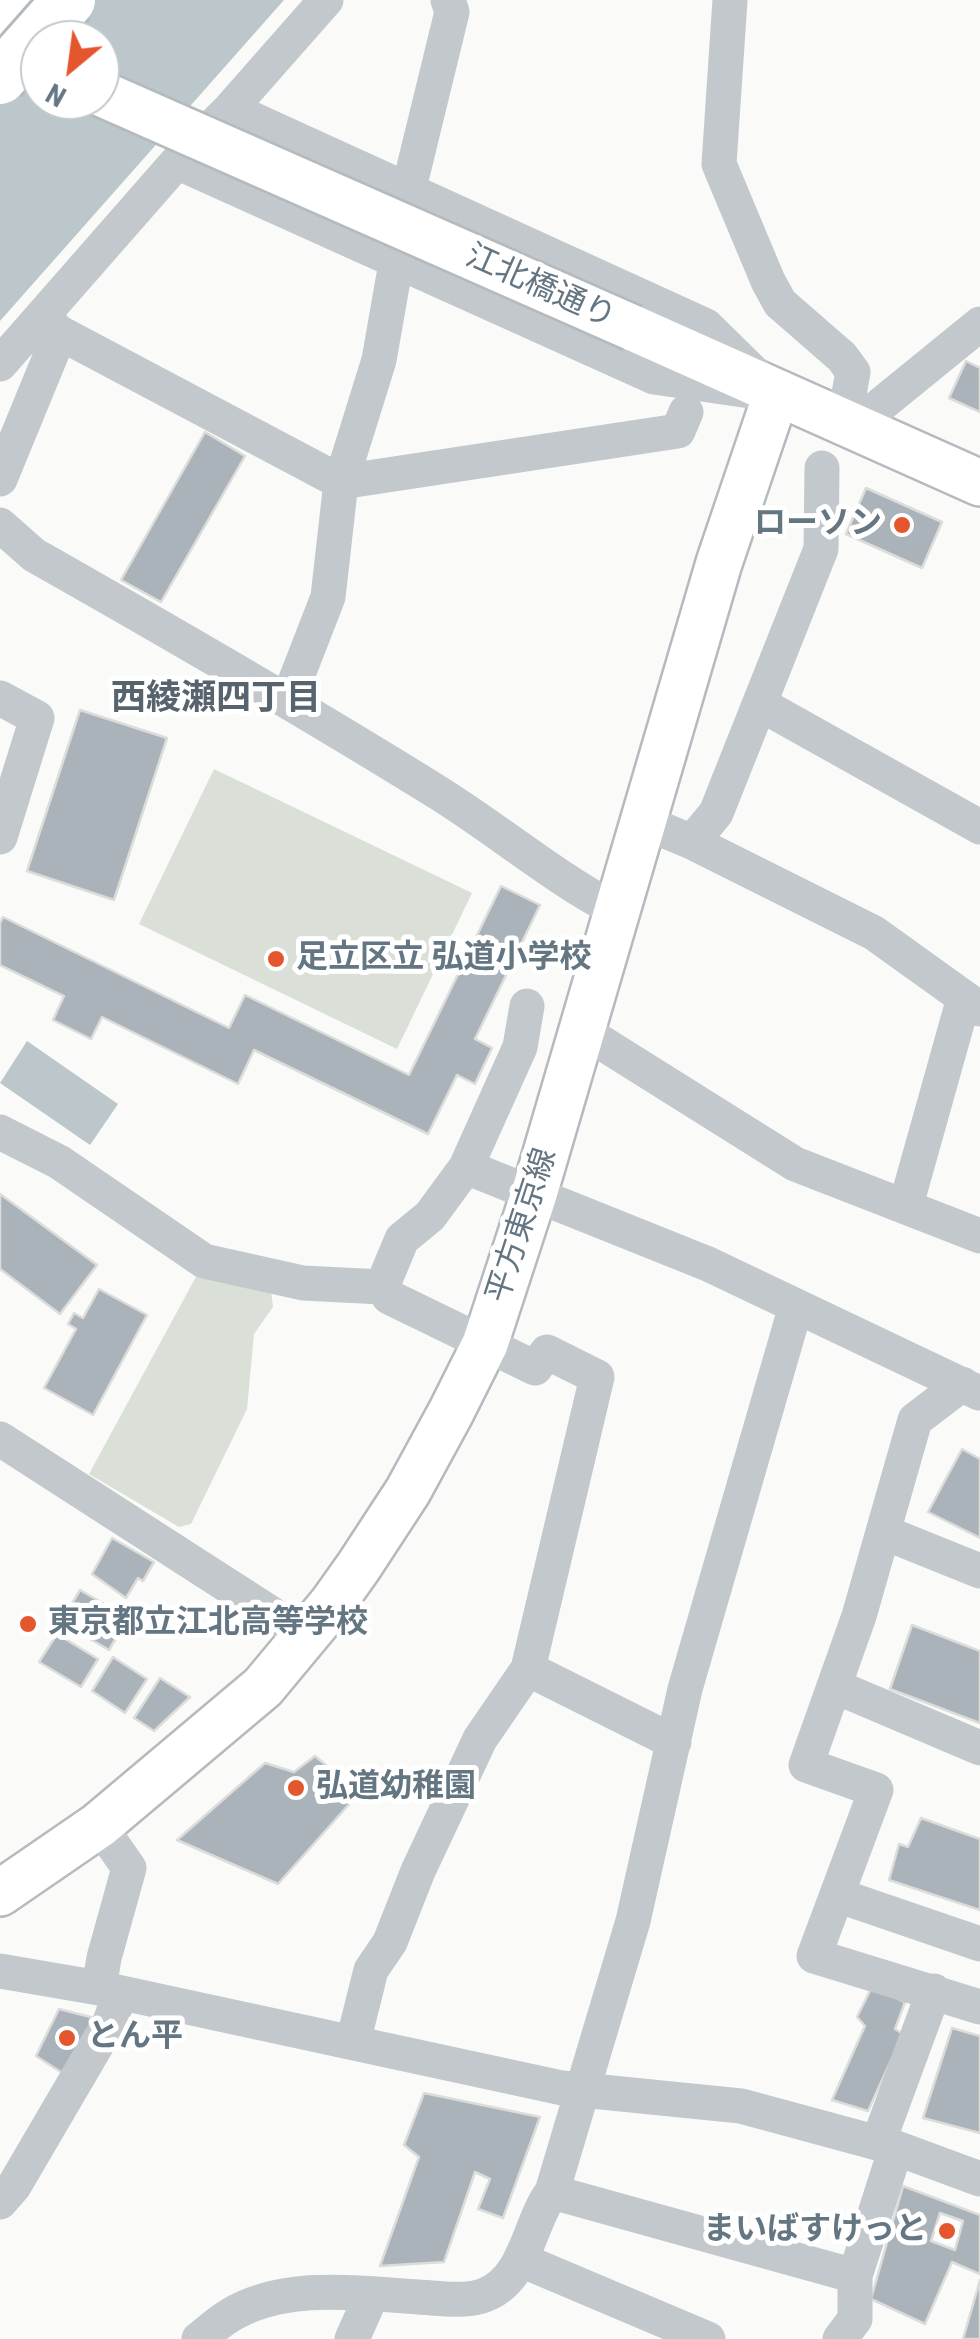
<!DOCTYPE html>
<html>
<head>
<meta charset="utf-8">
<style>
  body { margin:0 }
  #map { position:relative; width:980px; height:2339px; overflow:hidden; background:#fafaf8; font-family:"Roboto Condensed",sans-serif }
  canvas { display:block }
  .north { position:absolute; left:20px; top:20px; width:100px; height:100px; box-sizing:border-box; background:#fff; border:2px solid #c1c8cd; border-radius:50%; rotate:209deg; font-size:28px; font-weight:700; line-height:40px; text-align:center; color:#657683 }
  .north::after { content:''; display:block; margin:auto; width:35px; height:45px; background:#e4572e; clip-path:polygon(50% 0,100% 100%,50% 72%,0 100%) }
</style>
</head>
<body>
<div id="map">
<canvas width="980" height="2339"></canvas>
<div class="north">N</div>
</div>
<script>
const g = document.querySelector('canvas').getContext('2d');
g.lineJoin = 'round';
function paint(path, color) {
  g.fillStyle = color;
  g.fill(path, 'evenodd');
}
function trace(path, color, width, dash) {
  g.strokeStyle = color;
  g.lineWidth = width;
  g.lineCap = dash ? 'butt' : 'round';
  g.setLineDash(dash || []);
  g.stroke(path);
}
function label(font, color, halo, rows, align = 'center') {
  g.font = font + ' "Roboto Condensed","Noto Sans JP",sans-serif';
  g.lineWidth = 10;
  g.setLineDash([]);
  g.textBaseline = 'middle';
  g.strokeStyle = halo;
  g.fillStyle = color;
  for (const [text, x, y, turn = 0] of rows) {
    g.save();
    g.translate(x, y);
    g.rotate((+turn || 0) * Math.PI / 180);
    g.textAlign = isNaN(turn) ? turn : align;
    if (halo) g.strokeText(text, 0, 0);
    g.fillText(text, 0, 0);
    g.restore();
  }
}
const green = new Path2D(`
  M 214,769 L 472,893 L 397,1049 L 139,924 Z
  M 197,1275 L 271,1291 L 273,1307 L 254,1334 L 247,1409 L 191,1524 L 179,1527 L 89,1474 Z`);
const water = new Path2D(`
  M 92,0 L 284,0 L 0,321 L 0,104 L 40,59 L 40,100 L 100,100 L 100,40 L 57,40 Z
  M 27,1041 L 118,1104 L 90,1145 L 0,1083 Z`);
const building = new Path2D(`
  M 966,361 L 980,368 L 980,412 L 949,398 Z
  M 205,432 L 245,456 L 161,602 L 121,580 Z
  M 866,488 L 942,522 L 922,568 L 846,534 Z
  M 80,710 L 167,738 L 114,900 L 27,871 Z
  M 501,886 L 540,905 L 475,1039 L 492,1048 L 475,1084 L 457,1075 L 428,1134 L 254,1050 L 238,1084 L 102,1017 L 91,1039 L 53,1020 L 64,996 L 0,965 L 0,923 L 3,917 L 229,1028 L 245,995 L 409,1075 Z
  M 0,1194 L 97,1265 L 60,1314 L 0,1269 Z
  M 99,1289 L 147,1315 L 93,1415 L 44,1388 L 76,1329 L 68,1324 L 74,1313 L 83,1318 Z
  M 962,1449 L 980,1459 L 980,1538 L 928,1512 Z
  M 112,1538 L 154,1562 L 143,1581 L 138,1578 L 126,1598 L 92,1574 Z
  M 80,1590 L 128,1618 L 109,1650 L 61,1622 Z
  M 912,1625 L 980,1651 L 980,1723 L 890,1689 Z
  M 57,1634 L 98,1659 L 81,1687 L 39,1662 Z
  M 113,1657 L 147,1679 L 125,1713 L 92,1691 Z
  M 160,1678 L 190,1697 L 154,1731 L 134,1718 Z
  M 315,1756 L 359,1793 L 278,1884 L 177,1840 L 265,1763 L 294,1772 Z
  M 921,1818 L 980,1839 L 980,1910 L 889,1880 L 899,1844 L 908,1847 Z
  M 872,1987 L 905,2002 L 895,2029 L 903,2034 L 868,2111 L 832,2100 L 865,2026 L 857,2017 Z
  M 59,2009 L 98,2019 L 67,2076 L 36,2056 Z
  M 952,2028 L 980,2036 L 980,2133 L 923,2118 Z
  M 424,2093 L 540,2117 L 503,2218 L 478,2209 L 490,2179 L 475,2172 L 444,2262 L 380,2266 L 419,2157 L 404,2145 Z
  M 903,2186 L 980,2215 L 980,2274 L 952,2262 L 925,2324 L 871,2299 Z
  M 940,2213 L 963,2221 L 955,2250 L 931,2241 Z
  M 980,2280 L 980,2339 L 963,2339 Z`);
const minor = new Path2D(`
  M 730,0 L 719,164 L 768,281 L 780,303 L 842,357 L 853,372 L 849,394 L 837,421
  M 230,109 L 706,326 L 760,379
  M 177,162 L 654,377 L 750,391
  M 408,192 L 452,12 L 448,0
  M 42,317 L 60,333 L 341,482 L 678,431 L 686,412
  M 0,364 L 177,162 L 230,109 L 326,0
  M 878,407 L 980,324
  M 0,479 L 60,333
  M 0,525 L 34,555 C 170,632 305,710 437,792 C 498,830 553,877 616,910
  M 0,698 L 37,718 L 0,837
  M 288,700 L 328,597 L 341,482 L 379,360 L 396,263
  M 760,704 L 980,827
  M 644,822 L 692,842 L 874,933 L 980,1009
  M 692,842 L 716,813 L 821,549 L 822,468
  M 583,1031 L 795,1164 L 980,1236
  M 0,1132 L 59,1162 L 204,1261 L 303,1283 L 382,1287
  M 466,1167 L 708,1264 L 979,1393
  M 906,1205 L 964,998
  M 962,1384 L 915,1420 L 859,1616 L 806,1765 L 876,1790 L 814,1956 L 980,2007
  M 0,1439 L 306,1636
  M 883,1532 L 980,1571
  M 528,1669 L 674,1742
  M 834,1686 L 980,1748
  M 837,1895 L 980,1944
  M 0,1971 L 99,1988 L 562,2088 L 741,2106 L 896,2148 L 980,2179
  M 99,1988 L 104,1958 L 129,1868 L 99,1825
  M 353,2042 L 371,1970 L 390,1942 L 418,1871 L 480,1739 L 528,1669 L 597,1377 L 547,1352 L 535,1368 L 389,1297 L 382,1287 L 402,1239 L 430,1216 L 466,1167 L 520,1047 L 527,1006
  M 878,2143 L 934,1991
  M 552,2192 L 855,2276
  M 0,2202 L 14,2186 L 110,2022 L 120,1993
  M 521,2260 L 708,2339
  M 199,2339 C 209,2331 219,2322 229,2316 C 284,2282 358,2293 418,2297 C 439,2298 468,2303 487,2294 C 527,2277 529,2222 552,2192 L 633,1921 L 685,1689 L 796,1306
  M 352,2339 L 372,2294
  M 840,2339 L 855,2319 L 855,2276 L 896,2148`);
const major = new Path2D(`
  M 633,328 L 980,483
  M 0,1893 L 99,1825 L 263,1687 L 332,1604 L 359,1566 L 408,1491 L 451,1412 L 485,1344 L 534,1194 L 719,563 L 776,395`);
const highway = new Path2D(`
  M 0,16 L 14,0`);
const majorBridge = new Path2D(`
  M 100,93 L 633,328`);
const highwayBridge = new Path2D(`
  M 0,78 L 69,0`);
const markers = [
  [902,525,10,"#e4572e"],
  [276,959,10,"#e4572e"],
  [28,1624,10,"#e4572e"],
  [296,1788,10,"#e4572e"],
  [67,2038,10,"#e4572e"],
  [947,2231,10,"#e4572e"]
];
const streetNames = [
  ["江北橋通り",540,288,24],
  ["平方東京線",523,1226,-72]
];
const poiNames = [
  ["ローソン",882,525,"right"],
  ["足立区立 弘道小学校",296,959],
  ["東京都立江北高等学校",48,1624],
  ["弘道幼稚園",316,1788],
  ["とん平",87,2038],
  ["まいばすけっと",927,2231,"right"]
];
const neighbourhoodNames = [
  ["西綾瀬四丁目",216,700]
];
paint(green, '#dadfd7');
paint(water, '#bbc7cb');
paint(building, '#aab3b9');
trace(building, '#dcdcda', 2.5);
trace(major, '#b5babe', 50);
trace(highway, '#b4b9bd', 58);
trace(minor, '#c3c8cc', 35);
trace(major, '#fff', 45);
trace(highway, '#fff', 52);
trace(majorBridge, '#b5babe', 50, []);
trace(highwayBridge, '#b4b9bd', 58, []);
trace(majorBridge, '#fff', 45);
trace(highwayBridge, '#fff', 52);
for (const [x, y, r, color] of markers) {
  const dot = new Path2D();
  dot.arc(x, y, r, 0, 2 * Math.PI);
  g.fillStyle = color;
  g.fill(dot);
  trace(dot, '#fff', 4);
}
label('32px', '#657683', '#fff', streetNames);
label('bold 32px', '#657683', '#fff', poiNames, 'left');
label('bold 35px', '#57646e', '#fff', neighbourhoodNames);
</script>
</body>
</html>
